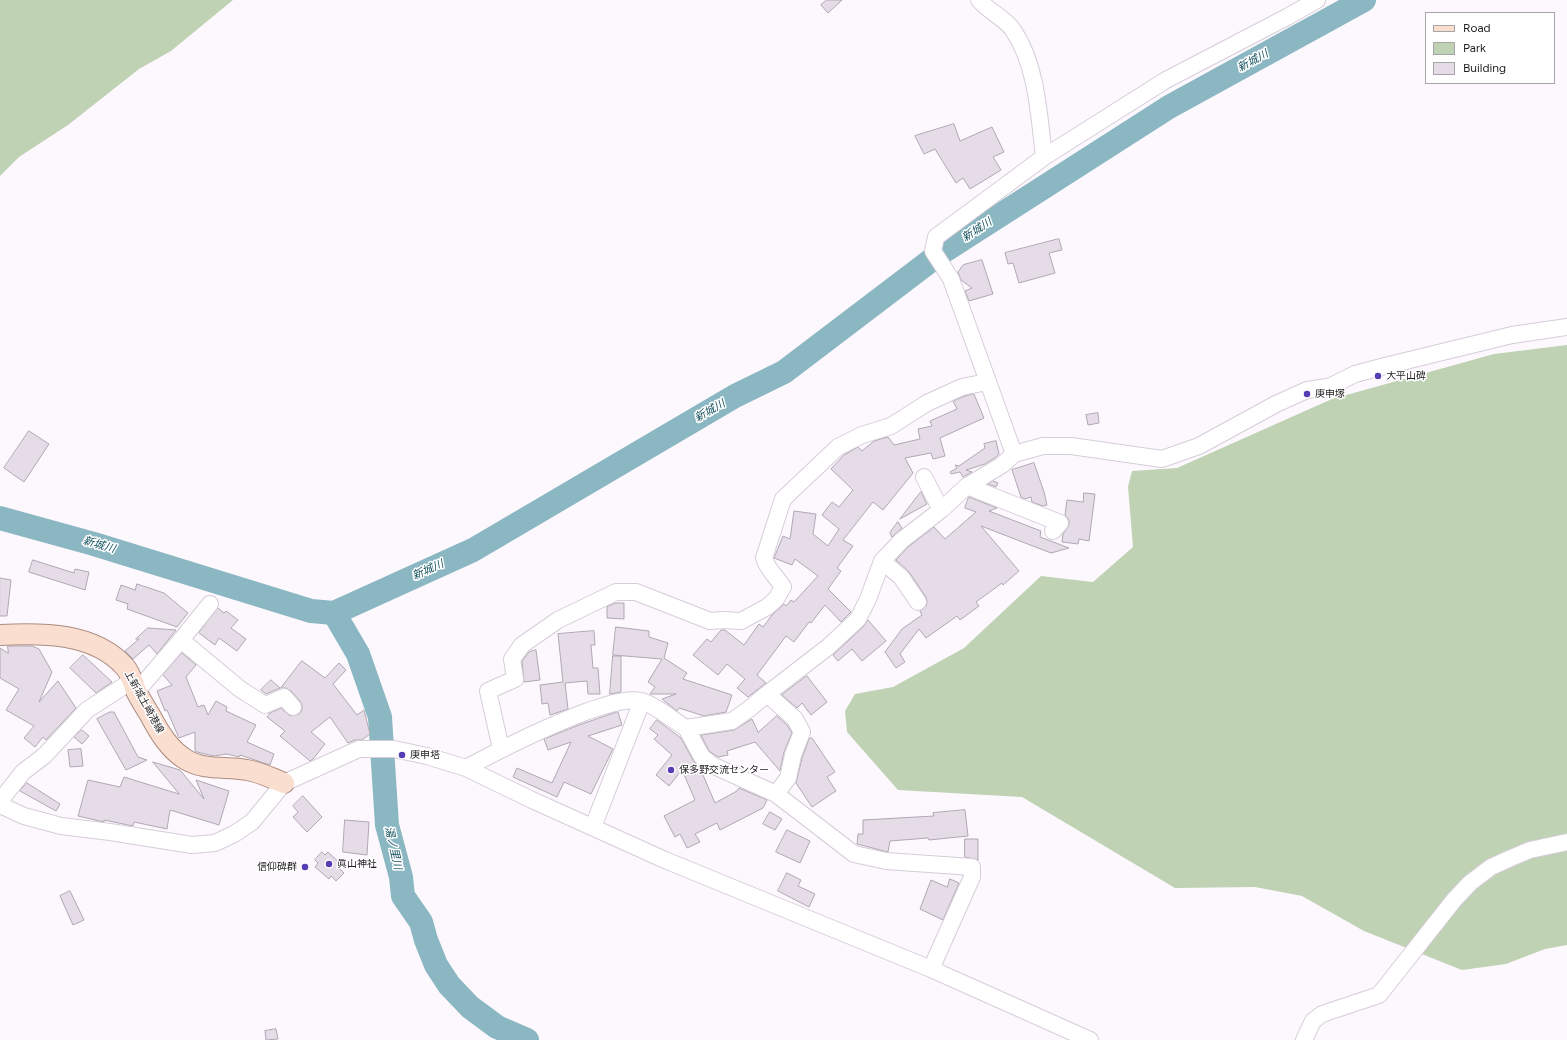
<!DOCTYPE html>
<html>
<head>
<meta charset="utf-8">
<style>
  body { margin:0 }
  #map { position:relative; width:1567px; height:1040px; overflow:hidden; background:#fdf8fe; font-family:Figtree,sans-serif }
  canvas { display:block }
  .legend { position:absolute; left:1425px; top:12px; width:130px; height:72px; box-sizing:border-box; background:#fff; border:1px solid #a6a5a7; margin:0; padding:5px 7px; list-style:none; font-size:12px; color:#211e22 }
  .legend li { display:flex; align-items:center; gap:8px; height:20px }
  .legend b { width:20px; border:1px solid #a6a5a7 }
</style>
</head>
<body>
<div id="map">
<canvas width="1567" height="1040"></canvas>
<ul class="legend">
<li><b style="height:5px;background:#faded0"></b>Road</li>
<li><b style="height:11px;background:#bfd2b3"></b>Park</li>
<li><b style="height:11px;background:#e5dce7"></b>Building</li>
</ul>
</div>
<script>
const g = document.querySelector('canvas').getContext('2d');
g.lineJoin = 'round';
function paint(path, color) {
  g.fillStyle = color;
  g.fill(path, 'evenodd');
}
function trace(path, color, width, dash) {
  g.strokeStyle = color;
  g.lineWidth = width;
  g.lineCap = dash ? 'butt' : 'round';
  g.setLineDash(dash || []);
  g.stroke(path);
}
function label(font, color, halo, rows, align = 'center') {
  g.font = font + ' Figtree,"Noto Sans JP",sans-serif';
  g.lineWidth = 3;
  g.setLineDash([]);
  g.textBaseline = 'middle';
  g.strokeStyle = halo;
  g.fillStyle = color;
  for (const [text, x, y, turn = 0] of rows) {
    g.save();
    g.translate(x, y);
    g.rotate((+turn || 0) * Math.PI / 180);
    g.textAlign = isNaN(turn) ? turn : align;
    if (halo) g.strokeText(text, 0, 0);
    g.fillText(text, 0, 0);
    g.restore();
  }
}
const green = new Path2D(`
  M 0,0 L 233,0 L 171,51 L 139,69 L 68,125 L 19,157 L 0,176 Z
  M 1567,345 L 1567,945 L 1545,949 L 1506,964 L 1462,970 L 1364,931 L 1302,896 L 1255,887 L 1175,888 L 1022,797 L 898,790 L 847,732 L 845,711 L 855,694 L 893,687 L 964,648 L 1041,576 L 1093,582 L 1133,547 L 1128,487 L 1132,471 L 1177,468 L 1332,399 L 1494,354 Z`);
const river = new Path2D(`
  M 0,518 L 94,544 L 311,611 L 334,613 L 473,550 L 735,396 L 784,372 L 938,255 L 1169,107 L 1364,0
  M 334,613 L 358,654 L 380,717 L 387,825 L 401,877 L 403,896 L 421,922 L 426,940 L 436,965 L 449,985 L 470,1007 L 497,1027 L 527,1040`);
const building = new Path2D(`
  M 827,0 L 842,0 L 828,13 L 821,5 Z
  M 954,124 L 960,141 L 992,127 L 1004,152 L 993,157 L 1001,170 L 970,189 L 963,178 L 956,183 L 935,149 L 924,154 L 915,136 Z
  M 1059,239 L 1062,250 L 1049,253 L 1055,273 L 1019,283 L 1013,263 L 1008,264 L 1005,253 Z
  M 982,260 L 993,294 L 969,301 L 965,291 L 972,288 L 961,280 L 958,272 L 963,265 Z
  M 974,394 L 984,418 L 940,438 L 945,456 L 933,459 L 931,453 L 905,458 L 913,473 L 883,510 L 873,502 L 843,540 L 853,546 L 837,568 L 841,571 L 828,589 L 851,612 L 841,622 L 825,605 L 811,623 L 809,622 L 794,642 L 786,636 L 757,675 L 766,683 L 748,697 L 737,688 L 745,679 L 727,664 L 718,675 L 693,655 L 707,639 L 711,642 L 721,630 L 725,630 L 744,645 L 759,624 L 763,627 L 772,615 L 784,604 L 786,606 L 791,600 L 794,602 L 818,576 L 795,559 L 792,565 L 774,558 L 783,536 L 790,539 L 794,511 L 816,514 L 813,534 L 828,546 L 839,529 L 822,515 L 832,502 L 839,507 L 853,490 L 831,469 L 844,455 L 858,447 L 862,451 L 874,441 L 888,437 L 894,445 L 920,439 L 918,429 L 932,426 L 930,421 L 957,409 L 953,401 L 965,396 Z
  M 1098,413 L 1099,423 L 1088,425 L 1086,415 Z
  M 29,431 L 49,444 L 24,482 L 4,468 Z
  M 996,441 L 999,454 L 996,457 L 985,464 L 966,470 L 972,472 L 963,477 L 960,472 L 951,474 L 950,472 L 957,468 L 955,465 L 959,466 L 985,448 L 984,444 Z
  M 1034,463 L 1044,492 L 1047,505 L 1043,506 L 1032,502 L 1031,497 L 1025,499 L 1021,497 L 1012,470 Z
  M 993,481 L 998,483 L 996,487 L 988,484 Z
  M 921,492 L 927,504 L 900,519 Z
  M 1084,493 L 1095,494 L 1089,541 L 1079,539 L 1078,544 L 1062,542 L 1063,534 L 1069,525 L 1069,520 L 1065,515 L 1067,500 L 1083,502 Z
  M 969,497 L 997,508 L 989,511 L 1041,531 L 1040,537 L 1069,548 L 1051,553 L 981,526 L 1019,571 L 1003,585 L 1002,583 L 976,602 L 979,606 L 960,620 L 957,616 L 926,638 L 919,629 L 900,654 L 905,662 L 896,668 L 885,652 L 902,629 L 922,615 L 920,611 L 926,606 L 927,602 L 926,597 L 909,572 L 896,560 L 908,547 L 934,527 L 945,539 L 976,512 L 965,508 Z
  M 898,522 L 902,528 L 892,537 L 890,533 Z
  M 33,560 L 74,573 L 75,569 L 89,572 L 85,590 L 29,572 Z
  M 0,578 L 11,580 L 7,616 L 0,616 Z
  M 137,584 L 164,593 L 188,613 L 177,627 L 127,609 L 128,604 L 116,600 L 121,585 L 135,590 Z
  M 616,603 L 624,603 L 624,619 L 607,618 L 607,607 Z
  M 218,608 L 224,613 L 226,611 L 238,620 L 231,628 L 246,639 L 237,651 L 219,638 L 215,645 L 199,633 Z
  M 868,620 L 886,641 L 862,661 L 852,649 L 838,661 L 833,655 L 864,626 Z
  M 616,627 L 649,631 L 649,637 L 668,643 L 664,658 L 687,673 L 683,679 L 732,695 L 726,712 L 704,716 L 679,708 L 677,711 L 662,699 L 676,694 L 650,694 L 655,687 L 648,682 L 662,659 L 613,655 Z
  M 148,628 L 176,630 L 157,654 L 149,645 L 133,659 L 125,651 L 139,639 L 136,639 Z
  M 594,631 L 595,645 L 591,645 L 593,668 L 598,668 L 600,694 L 588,694 L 587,681 L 565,683 L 568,709 L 550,715 L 548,703 L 542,704 L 540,685 L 563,682 L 558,634 Z
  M 8,646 L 32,646 L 39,649 L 52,672 L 39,702 L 58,681 L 76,708 L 46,740 L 43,737 L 35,747 L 24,738 L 34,726 L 6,710 L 19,689 L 0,678 L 0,648 L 8,653 Z
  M 536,650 L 540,680 L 524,682 L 522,661 L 529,652 Z
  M 182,653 L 196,665 L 186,677 L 198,707 L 204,705 L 208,715 L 216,701 L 227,707 L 226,711 L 256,725 L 247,742 L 274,754 L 270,765 L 240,755 L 239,757 L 227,754 L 214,756 L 197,752 L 195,751 L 195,732 L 179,738 L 167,710 L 165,711 L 157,691 L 172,685 L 163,675 Z
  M 83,655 L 112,682 L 96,693 L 70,668 Z
  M 613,656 L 621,656 L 621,692 L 610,694 Z
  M 302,661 L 325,678 L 339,663 L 346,670 L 333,684 L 357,715 L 364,710 L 370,734 L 362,740 L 355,740 L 348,743 L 330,717 L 311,732 L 325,744 L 313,759 L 310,761 L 280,736 L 285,731 L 267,717 L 270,713 L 281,708 L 290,716 L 299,714 L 302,710 L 302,705 L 300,701 L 291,691 L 286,688 L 281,688 Z
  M 807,676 L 827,702 L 811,715 L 802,703 L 797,708 L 782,695 Z
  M 271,680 L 280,688 L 266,694 L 261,690 Z
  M 110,712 L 114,712 L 138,757 L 147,760 L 126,770 L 97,719 Z
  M 618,712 L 622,725 L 588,736 L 613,749 L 591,794 L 564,782 L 557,797 L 513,777 L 517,768 L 552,783 L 571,742 L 548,750 L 544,739 L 579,725 Z
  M 777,716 L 787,725 L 792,733 L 784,752 L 780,771 L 755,742 L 727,751 L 728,755 L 718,757 L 709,751 L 701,735 L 734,730 L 752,719 L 758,732 Z
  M 657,720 L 681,738 L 694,762 L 700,768 L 715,803 L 737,791 L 739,788 L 767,800 L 763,808 L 720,830 L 717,823 L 695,834 L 700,842 L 687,848 L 680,834 L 675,837 L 664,816 L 695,800 L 682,770 L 669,786 L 656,775 L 672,755 L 654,739 L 658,735 L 650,729 Z
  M 82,730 L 89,736 L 82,744 L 74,737 Z
  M 812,738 L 835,772 L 827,777 L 836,791 L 812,807 L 796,783 L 802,758 L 809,739 Z
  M 81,749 L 83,766 L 70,767 L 68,750 Z
  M 153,762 L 180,770 L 204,799 L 196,780 L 229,791 L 219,825 L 170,810 L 167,829 L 134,822 L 133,826 L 104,820 L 104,822 L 78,816 L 88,780 L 120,787 L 124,777 L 179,794 Z
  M 27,783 L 60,804 L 56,811 L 20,791 Z
  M 303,796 L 322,817 L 307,832 L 293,817 L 298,812 L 293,806 Z
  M 965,810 L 968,836 L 929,840 L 928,838 L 890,841 L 888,852 L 857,844 L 858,834 L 863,834 L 863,820 L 934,816 L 933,813 Z
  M 770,812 L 782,819 L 775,830 L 763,824 Z
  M 345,820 L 369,822 L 367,855 L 343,852 Z
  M 787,830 L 810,841 L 800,863 L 776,852 Z
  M 965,839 L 978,839 L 978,860 L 965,857 Z
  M 322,852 L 325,855 L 328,852 L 342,865 L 339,868 L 344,873 L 336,881 L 331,876 L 329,879 L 315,867 L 318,863 L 315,860 Z
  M 787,873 L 801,880 L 798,886 L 815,894 L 809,907 L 778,891 Z
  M 950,879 L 959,883 L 943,920 L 920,909 L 931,880 L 947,887 Z
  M 70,891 L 84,920 L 73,925 L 60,896 Z
  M 276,1029 L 278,1039 L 266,1040 L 265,1031 Z`);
const minor = new Path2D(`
  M 979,0 C 989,12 1005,18 1013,30 C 1037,65 1039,116 1044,157
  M 1325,389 L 1355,374 L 1385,366 L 1512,335 L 1567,327
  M 1014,454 L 951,279 L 933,251 L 936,237 L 1044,157 L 1166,80 L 1287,17 L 1317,0
  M 924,477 L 941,510
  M 967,486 L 1060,523 L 1053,531
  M 882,561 L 901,577 L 918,602
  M 181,640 L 240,689 L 265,705 L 284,697 L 293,707
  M 137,691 L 181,640 L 210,604
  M 767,694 L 795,719 L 802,732 L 793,755 L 788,778 L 776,794
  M 686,728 L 702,757 L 712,765 L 776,794 L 854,854 L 886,861 L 972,867 L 972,877 L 931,969
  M 501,749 L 488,691 L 515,679 L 512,659 L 522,645 L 558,620 L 616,592 L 636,592 L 710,621 L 723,620 L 741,621 L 767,607 L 776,599 L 783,587 C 776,576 767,569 764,558 L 783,499 L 838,447 L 862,435 L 891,426 L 927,403 L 962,387 L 987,382
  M 466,768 C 505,747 545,727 588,711 C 604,706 624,698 641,701 C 652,703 676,722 686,728 L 732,721 L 749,709 L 767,694 L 828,647 L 858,619 L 868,599 L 882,561 L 902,540 L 941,510 L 967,486 L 1002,465 L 1014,454 L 1043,446 L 1071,446 L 1162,459 L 1199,446 L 1276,404 L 1307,390 L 1334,386
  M 0,801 L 23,772 L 44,756 L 87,710 L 133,680
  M 0,805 L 24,816 L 61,826 L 110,832 L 192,845 L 215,843 L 234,834 L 252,822 L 284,783 L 359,749 L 394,749 L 427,756 L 466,768 L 532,800 L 665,860 L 931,969 L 1090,1040
  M 593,827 L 642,701
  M 1304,1040 L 1313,1021 L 1322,1014 L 1379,995 L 1454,900 L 1470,883 L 1491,867 L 1511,858 L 1530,850 L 1567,842`);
const major = new Path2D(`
  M 0,635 C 42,633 94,632 125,667 C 131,674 133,683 136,691 C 140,699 145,707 150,715 C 159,732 169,749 185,759 C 204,771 226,766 247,770 C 260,772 271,778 284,783`);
const markers = [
  [1378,376,4,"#553db5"],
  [1307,394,4,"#553db5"],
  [402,755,4,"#553db5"],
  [671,770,4,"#553db5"],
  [329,864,4,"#553db5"],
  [305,867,4,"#553db5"]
];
const poiNames = [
  ["大平山碑",1386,376],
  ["庚申塚",1315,394],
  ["庚申塔",410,755],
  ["保多野交流センター",679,770],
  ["眞山神社",337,864],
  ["信仰碑群",297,867,"right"]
];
const streetNames = [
  ["上新城土崎港線",144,702,61]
];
const waterNames = [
  ["新城川",1253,61,-29],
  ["新城川",977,230,-33],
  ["新城川",710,411,-30],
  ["新城川",99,545,16],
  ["新城川",428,570,-24],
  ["湯ノ里川",393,848,77]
];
paint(green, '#bfd2b3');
trace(river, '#8bb7c2', 24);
paint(building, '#e5dce7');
trace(building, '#afa7b2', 1);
trace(minor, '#d5cdd8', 18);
trace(major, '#ac8c7f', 22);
trace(minor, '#fff', 16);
trace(major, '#faded0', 20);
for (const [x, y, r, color] of markers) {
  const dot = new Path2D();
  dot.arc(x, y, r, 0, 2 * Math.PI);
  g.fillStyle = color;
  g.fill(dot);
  trace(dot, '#fff', 1.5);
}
label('10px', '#211e22', '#fff', poiNames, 'left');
label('10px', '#211e22', '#fff', streetNames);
label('italic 11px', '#165460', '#fff', waterNames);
</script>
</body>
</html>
